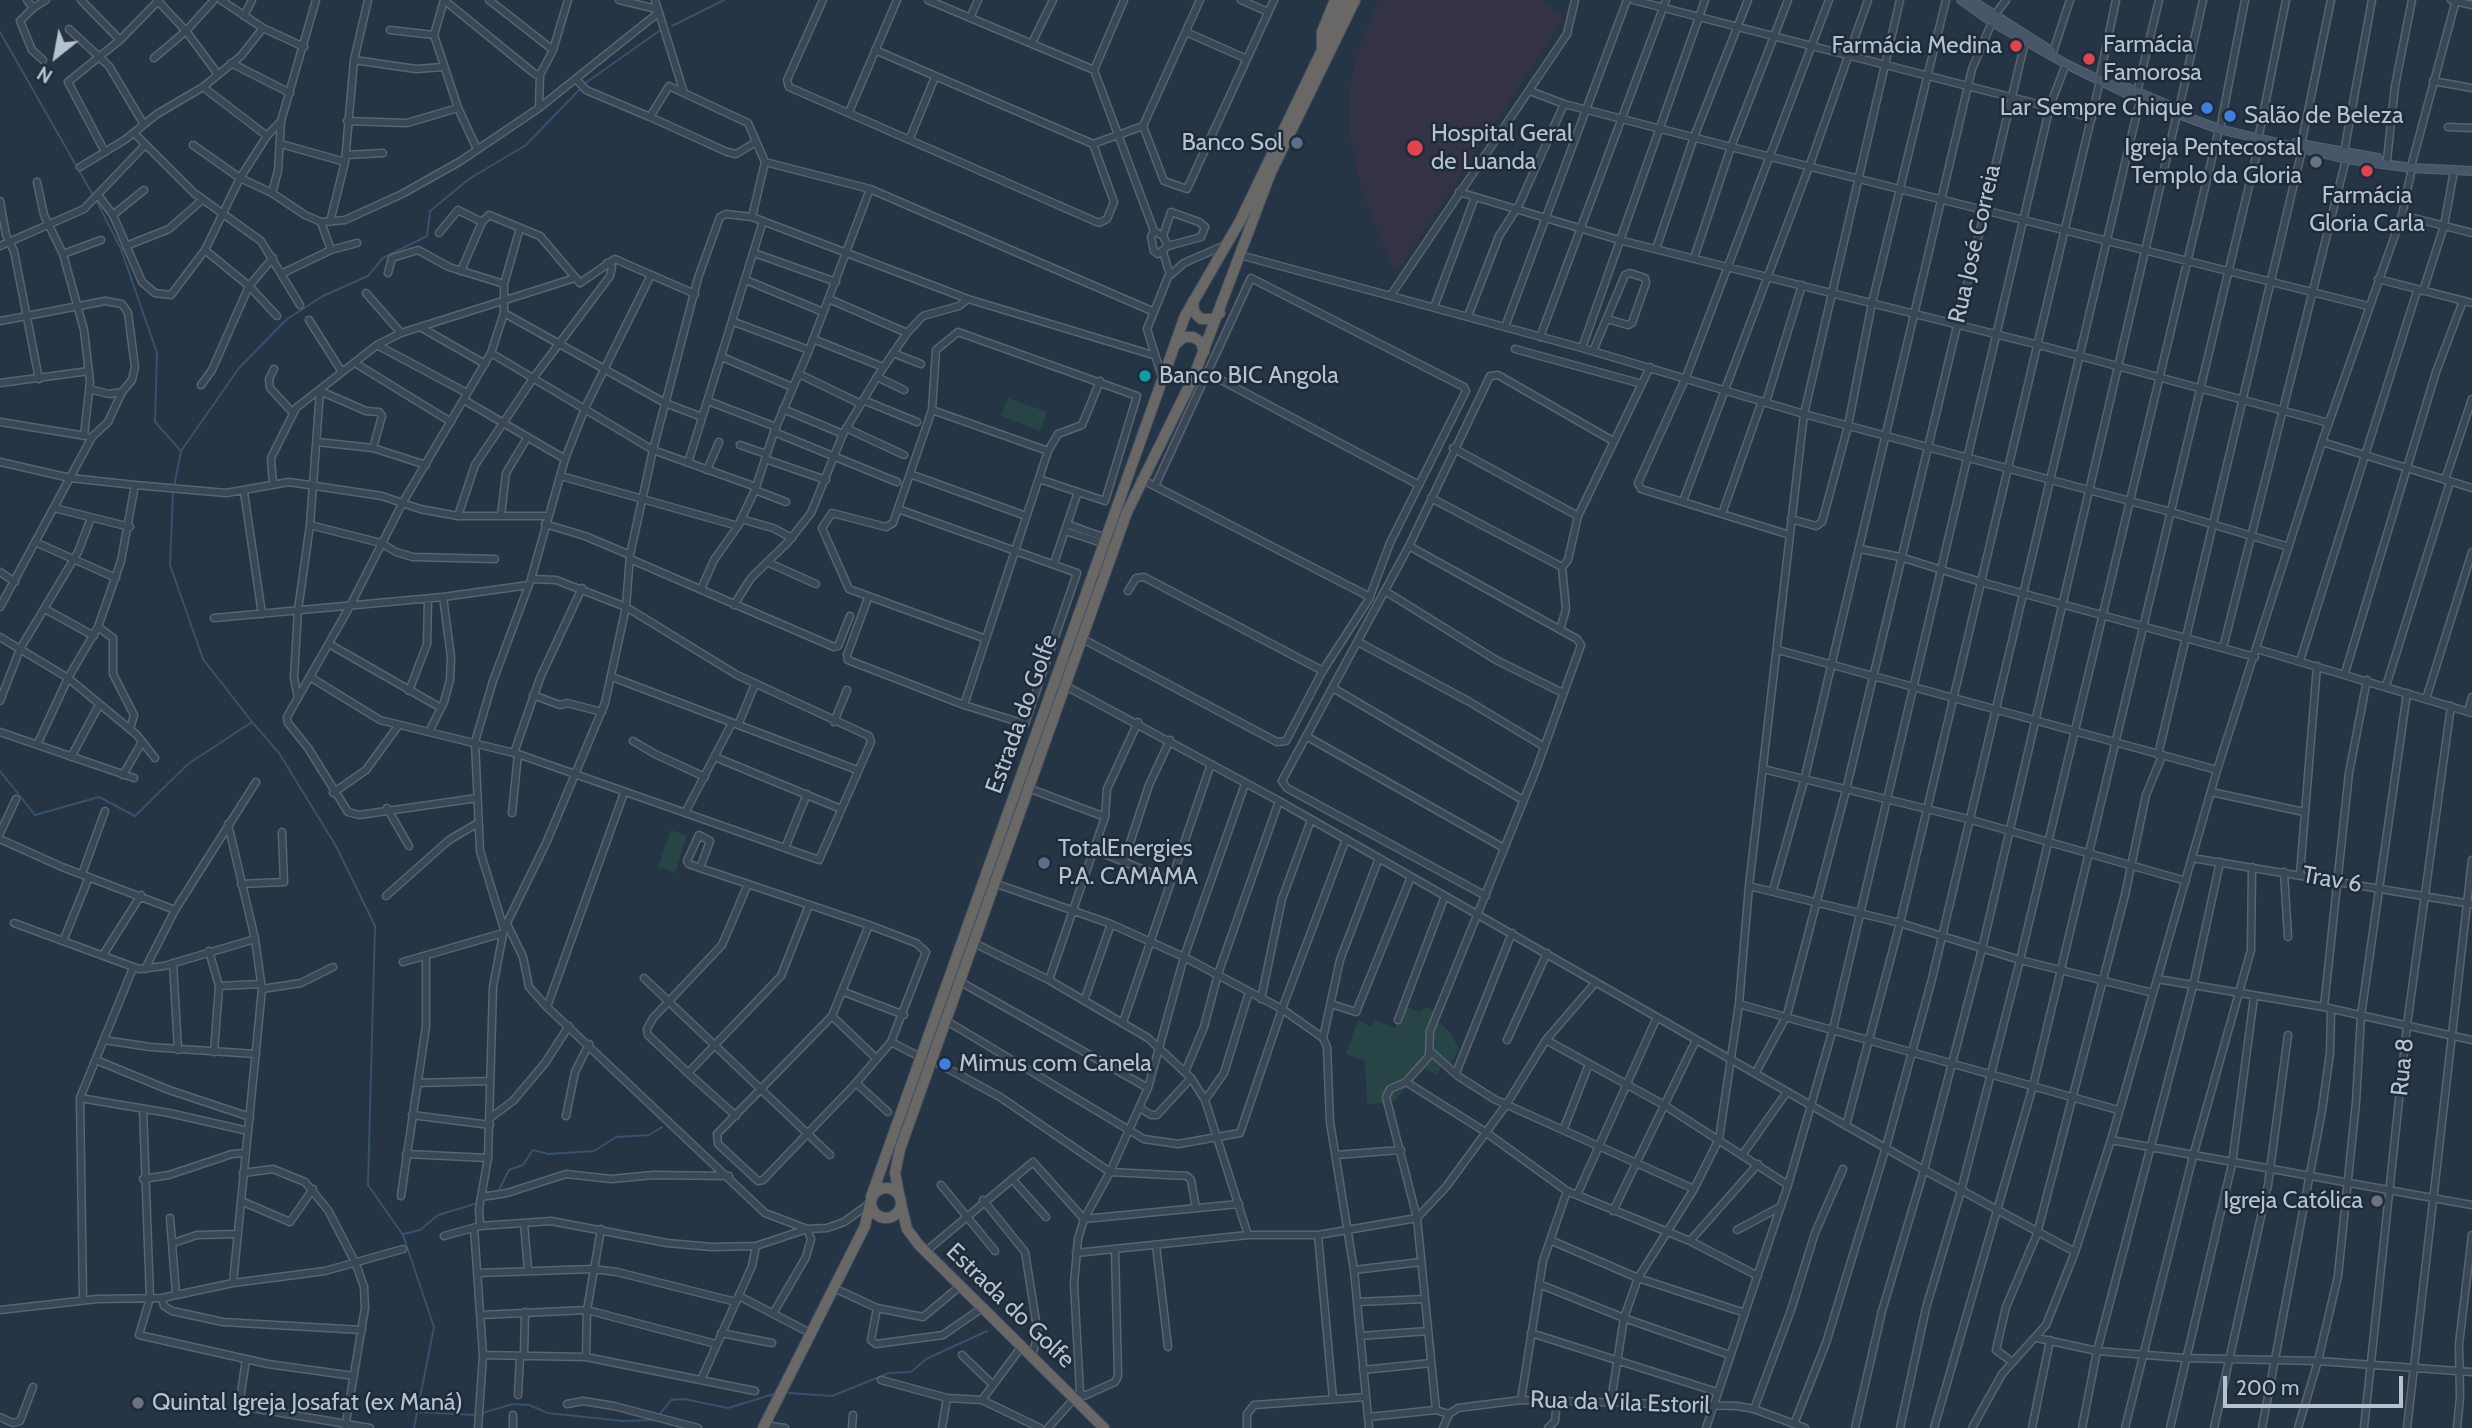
<!DOCTYPE html>
<meta charset="utf-8">
<style>
body{margin:0}
#map{position:relative;width:2472px;height:1428px;overflow:hidden;background:#253546;font-family:Cabin,sans-serif}
canvas{display:block}
.north{position:absolute;left:21px;top:21px;width:70px;height:70px;-webkit-text-stroke:5px #1e2b3b;paint-order:stroke;rotate:211deg;font-size:19px;font-weight:700;line-height:28px;text-align:center;color:#b7c2ce}
.north::after{content:'';display:block;margin:auto;width:24px;height:32px;background:#b7c2ce;clip-path:polygon(50% 0,100% 100%,50% 72%,0 100%)}
.scale{position:absolute;left:2223px;top:1376px;width:180px;height:32px;box-sizing:border-box;border:4px solid #b7c2ce;border-top:0;padding-left:9px;font-size:21px;line-height:24px;white-space:nowrap;color:#b7c2ce;-webkit-text-stroke:5px #1e2b3b;paint-order:stroke}
</style>
<div id="map">
<canvas width="2472" height="1428"></canvas>
<div class="north">N</div>
<div class="scale">200 m</div>
</div>
<script>
const context = document.querySelector('canvas').getContext('2d');
context.lineJoin = 'round';
function fillPath(path, color) {
  context.fillStyle = color;
  context.fill(path, 'evenodd');
}
function toPath(rows) {
  const path = new Path2D();
  for (const r of rows) {
    if (r.length === 3) {
      path.moveTo(r[0] + r[2], r[1]);
      path.arc(r[0], r[1], r[2], 0, 2 * Math.PI);
      continue;
    }
    path.moveTo(r[0], r[1]);
    for (let i = 2; i < r.length; i += 2) path.lineTo(r[i], r[i + 1]);
  }
  return path;
}
function stroke(path, color, width, dash) {
  context.strokeStyle = color;
  context.lineWidth = width;
  context.lineCap = dash ? 'butt' : 'round';
  context.setLineDash(dash || []);
  context.stroke(path);
}
function label(font, color, halo, rows, align = 'center') {
  context.font = font + ' Cabin,sans-serif';
  context.lineWidth = 5;
  context.setLineDash([]);
  context.textBaseline = 'middle';
  context.strokeStyle = halo;
  context.fillStyle = color;
  for (const [text, x, y, turn = 0] of rows) {
    context.save();
    context.translate(x, y);
    context.rotate((+turn || 0) * Math.PI / 180);
    context.textAlign = isNaN(turn) ? turn : align;
    if (halo) context.strokeText(text, 0, 0);
    context.fillText(text, 0, 0);
    context.restore();
  }
}
const medical = toPath([
 [1378,0,1541,0,1564,18,1397,272,1393,270,1361,188,1350,135,1349,92,1355,60]
]);
const green = toPath([
 [1008,398,1047,412,1040,431,1001,416],
 [671,830,687,836,675,873,658,867],
 [1408,1007,1419,1012,1427,1007,1437,1011,1436,1025,1441,1023,1451,1034,1459,1049,1452,1062,1443,1064,1437,1074,1424,1069,1392,1103,1367,1104,1365,1061,1346,1054,1358,1020,1371,1027,1375,1020,1395,1028]
]);
const stream = toPath([
 [672,26,724,0],
 [0,32,93,195],
 [584,84,659,31],
 [96,200,121,249,157,353,155,422,181,451,174,487],
 [181,451,239,368,287,319,323,296,368,276,383,258,427,236,430,211,469,179,526,145,580,89],
 [253,723,279,753,336,846,375,926,368,1185,403,1235,434,1327,414,1428],
 [0,771,35,815,99,797,135,816,188,764,252,722,203,659,170,565,173,492],
 [498,1192,509,1170,523,1165,533,1150,548,1154,594,1151,616,1137,649,1135,662,1127],
 [404,1234,420,1230,438,1215,478,1203],
 [789,1393,832,1396,889,1373,911,1372,926,1359,987,1331],
 [419,1412,473,1415],
 [482,1413,513,1404,529,1405,548,1413,623,1421,653,1420],
 [660,1414,671,1400,684,1399,728,1408,774,1394]
]);
const minor = toPath([
 [27,0,33,8,46,0],
 [81,0,120,40],
 [157,0,186,31,217,73],
 [221,0,263,28,304,47],
 [444,0,434,35,458,108,477,149],
 [444,0,535,74,540,75],
 [489,0,553,50],
 [619,0,657,9],
 [655,0,684,93],
 [823,0,787,80,789,87,1099,223,1107,219,1114,202,1093,144,875,50],
 [928,0,1094,70,1154,231],
 [1241,0,1268,12],
 [1633,0,2092,118],
 [2451,0,2472,5],
 [33,8,20,21,32,50,43,60],
 [244,16,252,0],
 [1994,16,2006,0],
 [970,18,978,0],
 [69,29,109,66,143,123],
 [390,30,434,35],
 [1186,32,1247,59],
 [1032,43,1053,0],
 [2053,52,2070,0],
 [154,58,186,31,214,0],
 [354,60,416,69,443,67],
 [231,63,290,93],
 [1094,70,1124,0],
 [2100,76,2116,0],
 [576,79,586,90,650,117],
 [2433,81,2472,88],
 [203,87,267,136],
 [1530,91,1564,104,1731,147,2368,306],
 [2137,92,2159,0],
 [539,108,540,75,553,50,568,0],
 [2179,109,2203,0],
 [849,112,897,0],
 [347,121,407,123,458,108],
 [2221,124,2245,0],
 [1143,126,1164,181,1187,189,1274,0],
 [2448,127,2472,128],
 [134,133,194,193,261,241,300,305],
 [2259,135,2286,0],
 [910,138,935,77],
 [281,144,345,162],
 [1093,144,1143,126,1200,0],
 [193,145,240,178,272,193,305,215,321,222,345,220,402,194,459,162,539,108,658,13],
 [2301,145,2331,0],
 [105,152,68,82,120,40,159,0],
 [2344,152,2372,0],
 [346,155,383,153],
 [2387,160,2395,86,2412,0],
 [765,162,870,189,1152,311],
 [2412,163,2456,0],
 [80,167,126,139,157,114,203,87,241,56,263,28],
 [37,182,44,215,63,254,84,330,90,382,84,436],
 [1459,192,1619,240,2039,345,2329,423],
 [272,193,278,171,281,121],
 [98,195,113,215,142,282,155,293,171,295,205,250,240,178,267,136,281,121,316,0],
 [0,201,6,235,14,251,39,379],
 [113,215,144,190],
 [2402,215,2472,233],
 [752,217,765,162,748,123,669,86,650,117,727,152,736,154,756,142],
 [321,222,331,250],
 [330,222,345,162,354,60,368,0],
 [439,233,458,210,482,222],
 [1163,236,1154,231,1151,237,1154,251,1158,254,1168,246,1163,236,1171,212,1199,222,1205,227,1201,237,1168,246],
 [0,246,84,209,144,146],
 [126,246,169,229,203,199],
 [1656,249,1694,137,1748,0],
 [205,250,249,286,277,316],
 [1163,252,1170,275],
 [754,253,836,282],
 [63,254,101,240],
 [1240,255,1582,348,1804,414,2171,512,2289,547],
 [1694,258,1731,147,1788,0],
 [461,271,482,222,489,215,540,236,580,283,615,259,695,294],
 [283,273,331,250,357,243],
 [388,273,392,258,418,250,449,267,504,284],
 [2378,279,2472,303],
 [746,280,823,312],
 [2423,291,2444,226,2454,171],
 [366,293,401,333],
 [1391,295,1567,34,1575,0],
 [829,299,907,333],
 [1434,307,1475,197],
 [504,313,665,403,702,417],
 [1468,316,1499,236,1519,205,1564,104],
 [309,320,342,372],
 [0,321,105,301,122,304,128,313,135,367,132,380,122,392,109,394,89,389],
 [734,322,809,350],
 [1505,327,1627,0],
 [422,328,485,364],
 [1540,337,1666,0],
 [813,339,883,367],
 [377,345,467,393],
 [1582,348,1705,0],
 [1515,349,1642,384],
 [1593,351,1625,275,1630,273,1645,278,1646,283,1632,323,1628,325,1607,319],
 [491,353,653,450,756,487],
 [893,353,921,364],
 [722,357,792,387],
 [355,363,451,422],
 [274,369,269,379,270,388,293,413],
 [1206,372,1419,485],
 [799,374,861,404],
 [877,377,904,390],
 [1162,377,1147,329,1168,277,1184,263,1225,245],
 [0,383,89,371],
 [201,385,212,370,249,286,273,258],
 [320,391,366,411,379,412,382,416,373,448],
 [464,400,565,459],
 [863,400,917,422],
 [708,401,776,427],
 [1766,402,1802,285],
 [783,409,843,434],
 [932,410,1048,451],
 [0,422,86,436],
 [846,428,904,455],
 [774,432,897,482],
 [317,442,373,448,426,465],
 [2322,442,2472,488],
 [740,445,766,454],
 [1453,448,1578,516],
 [765,459,826,480],
 [0,462,70,478,135,485,226,493,289,482,382,496,420,509,458,516,547,516],
 [688,463,763,221],
 [707,470,719,442],
 [910,474,1026,516],
 [561,476,738,526,755,490,774,432,809,350,870,189],
 [1141,479,1370,597],
 [2445,480,2472,399],
 [273,484,271,458,296,408,377,345,401,333,575,278],
 [755,490,786,502],
 [244,492,262,614],
 [1431,498,1562,567,1568,560,1578,516,1650,367],
 [1683,501,1809,167,1868,0],
 [54,508,130,527],
 [1722,514,1762,401],
 [458,516,475,465,534,377,610,276,612,267,607,263],
 [501,516,506,473,527,438],
 [741,519,773,528,792,538],
 [1791,519,1816,526,1822,522,1848,426,1872,303,1946,0],
 [545,524,585,536,630,555],
 [1067,524,1086,531],
 [310,525,381,543,396,552,413,557,495,559],
 [1065,531,1084,537],
 [1089,532,1107,538],
 [1790,535,1641,489,1638,483,1686,377,1829,0],
 [1087,538,1105,544],
 [35,542,116,578],
 [1409,546,1577,639,1581,645,1536,770,1430,1031,1429,1056,1406,1082,1390,1089,1386,1097,1417,1218,1436,1410],
 [1860,549,1900,557,1981,582,2255,657],
 [630,559,834,647,838,646,850,616],
 [767,562,816,584],
 [1054,563,1078,492],
 [0,572,15,582],
 [701,589,714,560,738,526],
 [1128,591,1136,578,1144,577,1323,671],
 [1385,591,1496,660,1563,693],
 [868,598,847,655,848,660,964,705,1025,724,1077,573,898,509],
 [734,605,751,578,788,542,811,513,843,434,877,377,907,333,923,316,959,306,968,299],
 [0,607,92,437,108,422,122,392],
 [45,609,94,636],
 [214,618,443,597,529,585],
 [98,627,113,638,113,674,134,715,130,729],
 [1560,630,1566,609,1562,567],
 [0,637,68,678,137,735,155,758],
 [1081,638,1277,742,1286,741,1322,672,1369,599,1390,543,1466,391,1464,387,1251,278,1155,486],
 [986,639,849,589,822,528,832,513,886,527,893,523,932,410,936,350,958,332,1137,396,1105,501,1039,479],
 [1358,642,1468,701,1543,746],
 [329,644,441,708],
 [2223,648,2346,159],
 [2257,649,2472,713],
 [1778,650,2217,770],
 [2300,661,2417,291],
 [2345,673,2436,372,2463,301],
 [310,677,380,720,518,754,819,860,871,742,869,736,737,675,626,607,556,580,531,579],
 [612,677,857,770],
 [1064,685,1279,801,1924,1170,2075,1252],
 [2386,686,2450,482],
 [1333,688,1523,800],
 [409,691,427,644,428,599],
 [533,695,560,705,567,703,602,712],
 [298,698,294,678,298,610,310,525,320,391],
 [2426,699,2472,552],
 [0,701,20,649,78,552,91,518],
 [964,705,1048,451,1058,434,1082,425,1100,381],
 [2468,711,2472,697],
 [834,722,847,690],
 [739,723,755,684],
 [0,732,134,778],
 [429,732,444,702,450,680,451,657,443,597],
 [1306,736,1502,847],
 [633,741,655,754,705,777],
 [37,745,68,678,98,627,121,561,135,485],
 [514,753,540,678,582,588],
 [2158,755,2302,150],
 [71,757,99,705],
 [715,757,841,809],
 [1763,769,1968,819,2186,881],
 [123,775,142,742],
 [1028,788,1105,817],
 [2211,792,2304,812],
 [333,793,366,770,398,726],
 [624,793,547,1007,765,1213,807,1229,811,1239,806,1257,774,1312],
 [477,798,359,815,348,812,308,748,288,723,287,717,350,606,403,502,491,353,504,313,504,284,520,228],
 [387,808,409,846],
 [512,813,518,754],
 [685,813,732,723],
 [228,824,255,939,262,989,233,1283],
 [0,833,16,799],
 [0,839,62,867,175,910],
 [785,848,807,794],
 [1095,850,1171,881],
 [2192,858,2472,904],
 [1124,861,1149,785,1170,740],
 [700,868,710,841,699,835,687,861,689,864,700,868,748,884,869,925,916,943,926,952,891,1042,856,1083,763,1180,758,1181,718,1144,717,1134,832,1016,869,925],
 [2284,872,2288,937],
 [82,874,105,811],
 [2300,874,2317,666],
 [994,883,1111,924,1184,957,1282,1009,1323,1038],
 [241,884,284,882,282,832],
 [1749,886,1900,923,2020,960,2153,993],
 [1773,890,1804,781,1972,69,1992,22],
 [386,896,449,840,478,823],
 [1486,896,1287,788,1282,781,1409,546,1490,376,1498,375,1613,441],
 [14,923,139,969,164,966,255,939],
 [507,924,523,957,529,987,547,1007],
 [504,929,480,851,475,742,493,681,531,579,565,459,585,408,651,275],
 [64,939,89,877],
 [972,942,1049,980,1148,1038,1191,1078,1205,1100,1248,1235],
 [209,951,219,986,214,1052],
 [103,955,141,895],
 [403,962,503,933],
 [173,963,178,1050],
 [145,969,175,910,256,782],
 [644,978,830,1155],
 [2157,979,2324,1007,2472,1040],
 [1049,980,1105,817,1107,789,1138,722],
 [959,981,1148,1088],
 [219,986,261,984],
 [262,989,301,983,333,967],
 [844,992,904,1015],
 [1261,999,1282,899,1311,820],
 [1084,1001,1111,924],
 [1331,1004,1356,1012,1411,877],
 [1739,1004,2118,1110],
 [2324,1007,2349,773,2367,680],
 [832,1016,877,1059],
 [945,1020,1144,1139,1178,1144,1240,1133,1282,1009,1346,839],
 [1398,1020,1445,896],
 [1123,1022,1211,764],
 [104,1040,150,1047,256,1054],
 [1507,1040,1547,953],
 [1546,1040,1664,1105,1788,1185],
 [891,1042,922,1058],
 [1430,1051,1458,1076,1494,1099,1694,1189],
 [96,1060,169,1090,250,1117],
 [932,1060,1000,1097,1110,1172,1187,1176,1191,1180,1196,1208],
 [1185,1072,1204,1027,1218,974,1279,801],
 [1756,1072,1787,1015,1846,790,2025,42],
 [688,1073,648,1035,647,1029,653,1018,722,945,748,884],
 [1456,1073,1512,933],
 [1406,1082,1484,1131,1567,1191,1690,1241,1758,1276],
 [418,1083,489,1081],
 [856,1083,888,1112],
 [80,1098,169,1113,248,1131],
 [1205,1100,1224,1073,1249,992],
 [1140,1108,1151,1115,1157,1115,1191,1078],
 [143,1109,150,1298,139,1335,268,1364,354,1376],
 [412,1115,490,1125],
 [566,1116,575,1072,589,1044],
 [736,1116,688,1073,781,976,809,905],
 [490,1118,513,1101,545,1063,569,1026],
 [1846,1126,1900,923,2100,81],
 [1564,1128,1589,1064],
 [2111,1140,2472,1205],
 [406,1154,488,1158],
 [1743,1154,1787,1092],
 [1336,1155,1401,1150],
 [243,1173,273,1169,305,1182,328,1210,356,1264,364,1287,365,1308,345,1428],
 [143,1179,169,1175,232,1154,245,1153],
 [1012,1179,1046,1217],
 [941,1185,995,1251],
 [1577,1195,1657,1017],
 [401,1196,426,1026,426,956],
 [481,1197,507,1193,566,1174,611,1179,654,1175,729,1176],
 [983,1200,1025,1252,1038,1334,1032,1356],
 [241,1201,290,1222,313,1189],
 [1613,1211,1696,1040],
 [170,1218,176,1294],
 [524,1223,528,1270],
 [480,1226,479,1209,488,1158,493,987,504,929,547,841,605,703,626,607,630,555,653,450,698,278,720,217,726,214,752,217,968,299,1153,355],
 [474,1228,483,1355,478,1428],
 [1737,1230,1780,1207],
 [1318,1235,1333,1399],
 [444,1236,480,1226,551,1221,667,1243,712,1247,756,1246,807,1229,827,1228,844,1222,869,1204],
 [1550,1240,1638,1278,1745,1313],
 [1690,1241,1758,1164],
 [173,1243,197,1235,238,1234],
 [1156,1245,1168,1347],
 [925,1252,1033,1162,1084,1219,1239,1204],
 [1076,1253,1248,1235,1318,1235,1417,1218,1446,1187,1506,1105,1546,1040,1596,982],
 [1354,1270,1421,1262],
 [479,1273,592,1269,617,1272,736,1302],
 [1539,1284,1624,1318,1730,1355],
 [834,1288,877,1308,923,1317,959,1287],
 [739,1296,810,1333],
 [162,1298,164,1306,172,1311,223,1322,362,1330],
 [83,1300,80,1098,133,968],
 [1357,1302,1425,1299],
 [877,1308,871,1340,876,1344,943,1335,982,1308],
 [0,1310,97,1299,162,1298,233,1283,325,1271,403,1249],
 [481,1315,587,1310,716,1344],
 [721,1333,772,1343],
 [1531,1333,1717,1392],
 [1360,1336,1428,1331],
 [2037,1338,2097,1351,2184,1358,2318,1361,2472,1372],
 [483,1355,586,1357,755,1391],
 [962,1355,992,1384],
 [524,1356,525,1312],
 [586,1357,587,1310,601,1229],
 [246,1359,240,1400,246,1407,370,1428],
 [2011,1361,1996,1350,2006,1307,2037,1234,2125,895,2146,795,2162,756],
 [1363,1370,1431,1363],
 [701,1380,752,1266,756,1246],
 [881,1380,947,1398,982,1400,1040,1428],
 [1080,1392,1084,1396,1115,1382,1118,1376,1115,1250],
 [518,1395,520,1356],
 [982,1400,1022,1346],
 [1521,1400,1543,1261,1567,1191],
 [1611,1401,1624,1318,1638,1278,1694,1189,1719,1139,1739,1004,1749,886,1804,414,1900,0],
 [567,1404,583,1401,614,1406,698,1428],
 [1754,1409,1791,1310,1815,1233,1843,1169],
 [0,1417,13,1423,20,1421,33,1387],
 [1368,1417,1436,1410,1449,1414],
 [1794,1424,1826,1343,1886,1147,1932,979,2140,100],
 [764,1425,785,1428],
 [513,1428,513,1415],
 [852,1428,853,1415],
 [942,1428,947,1398],
 [1048,1428,1080,1392,1074,1284,1078,1239,1084,1219,1110,1172,1148,1088,1184,957,1245,784],
 [1247,1428,1247,1414,1254,1405,1366,1397],
 [1369,1428,1354,1270,1330,1122,1327,1047,1323,1038,1340,960,1379,858],
 [1443,1428,1449,1414,1458,1408,1521,1400,1737,1406,1754,1409,1805,1428],
 [1548,1428,1555,1421,1557,1401],
 [1706,1428,1788,1185,1833,1029,2050,106,2066,64],
 [1855,1428,1882,1311,1924,1170,1982,949,2177,114],
 [1900,1428,1926,1308,1961,1191,2020,960,2219,129],
 [1934,1428,2033,1086,2260,140],
 [1972,1428,2002,1374,2046,1325,2075,1252,2111,1140,2217,770,2322,442,2402,215,2412,168],
 [2032,1428,2050,1340],
 [2082,1428,2097,1351,2193,986,2220,862],
 [2125,1428,2193,1156,2251,950,2252,867],
 [2170,1428,2232,1164,2254,997],
 [2214,1428,2268,1185,2288,1035],
 [2262,1428,2322,1110,2330,1053,2331,1009],
 [2298,1428,2318,1361,2338,1276,2356,1102,2361,1016,2407,693],
 [2364,1428,2407,1025,2451,706],
 [2407,1428,2472,860],
 [2457,1428,2460,1397,2459,1344,2472,1235]
]);
const secondary = toPath([
 [1961,0,1992,22,2066,64,2140,100,2219,129,2346,159,2412,168,2472,171],
 [1971,0,2051,51],
 [2116,83,2178,109],
 [2295,143,2378,158]
]);
const trunk = toPath([
 [1322,48,1322,32,1335,0],
 [1193,301,1194,312,1201,319,1213,319,1220,313],
 [1176,344,1184,337,1193,337,1201,342,1204,352],
 [886,1203,15],
 [899,1194,895,1173,900,1149,1127,512,1194,376,1271,172,1355,0],
 [871,1197,1185,316,1240,221,1346,0],
 [901,1204,907,1229,919,1245,1104,1428],
 [763,1428,865,1226,870,1203]
]);
const markers = [
 [2016,46,7,"#e0444e"],
 [2089,59,7,"#e0444e"],
 [2207,108,7,"#3f7fe0"],
 [2230,116,7,"#3f7fe0"],
 [1297,143,7,"#5c6f8a"],
 [1415,148,9,"#e0444e"],
 [2316,162,7,"#6b7280"],
 [2367,171,7,"#e0444e"],
 [1145,376,7,"#0f9aa8"],
 [1044,863,7,"#5c6f8a"],
 [945,1064,7,"#3f7fe0"],
 [2377,1201,7,"#6b7280"],
 [138,1403,7,"#6b7280"]
];
const poiNames = [
 ["Farmácia",2103,45],
 ["Famorosa",2103,73],
 ["Farmácia Medina",2002,46,"right"],
 ["Lar Sempre Chique",2193,108,"right"],
 ["Salão de Beleza",2244,116],
 ["Hospital Geral",1431,134],
 ["de Luanda",1431,162],
 ["Banco Sol",1283,143,"right"],
 ["Igreja Pentecostal",2302,148,"right"],
 ["Templo da Gloria",2302,176,"right"],
 ["Farmácia",2367,196,"center"],
 ["Gloria Carla",2367,224,"center"],
 ["Banco BIC Angola",1159,376],
 ["TotalEnergies",1058,849],
 ["P.A. CAMAMA",1058,877],
 ["Mimus com Canela",959,1064],
 ["Igreja Católica",2363,1201,"right"],
 ["Quintal Igreja Josafat (ex Maná)",152,1403]
];
const streetNames = [
 ["Rua José Correia",1975,244,-77],
 ["Estrada do Golfe",1022,714,-70],
 ["Trav 6",2332,880,10],
 ["Rua 8",2403,1067,-84],
 ["Estrada do Golfe",1010,1306,44],
 ["Rua da Vila Estoril",1620,1403,2]
];
fillPath(medical, '#343245');
fillPath(green, '#274547');
stroke(stream, '#37516e', 2);
stroke(minor, '#586472', 9);
stroke(secondary, '#586472', 10);
stroke(trunk, '#445160', 12);
stroke(minor, '#3a4755', 6);
stroke(secondary, '#475669', 8);
stroke(trunk, '#6a6866', 10);
for (const [x, y, r, color] of markers) {
  const dot = new Path2D();
  dot.arc(x, y, r, 0, 2 * Math.PI);
  context.fillStyle = color;
  context.fill(dot);
  stroke(dot, '#1e2b3b', 2.5);
}
label('24px', '#b7c2ce', '#1e2b3b', poiNames, 'left');
label('24px', '#b7c2ce', '#1e2b3b', streetNames);
</script>
